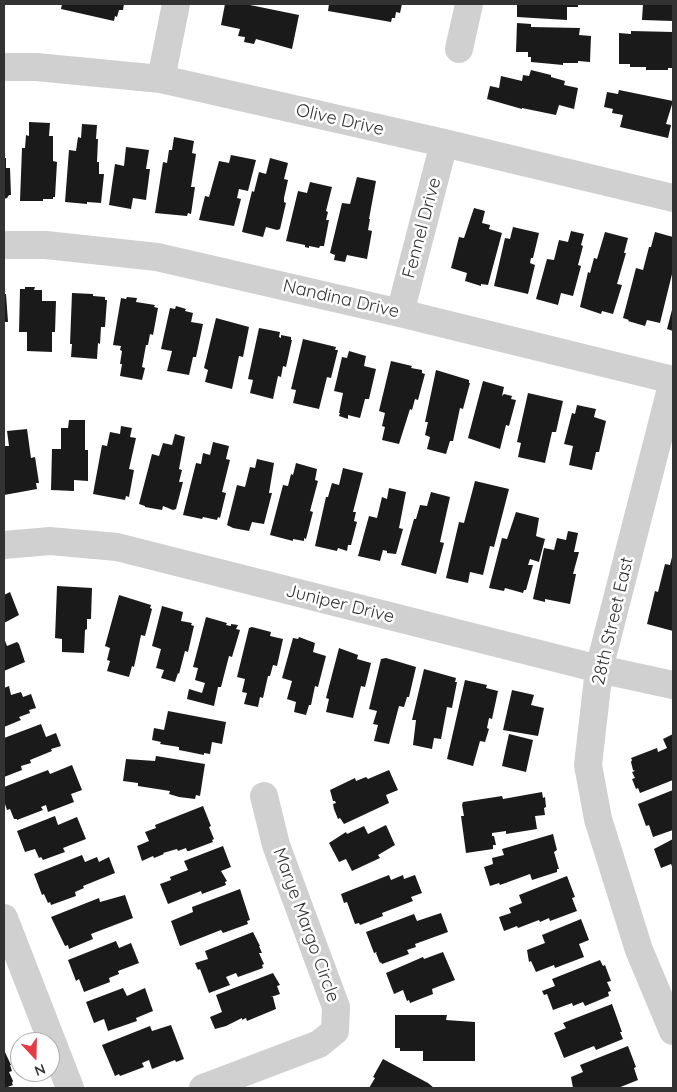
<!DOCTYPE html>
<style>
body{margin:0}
#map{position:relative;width:677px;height:1092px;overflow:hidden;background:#fff;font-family:Quicksand,sans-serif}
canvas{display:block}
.frame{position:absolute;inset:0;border:5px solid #333;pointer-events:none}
.north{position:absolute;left:10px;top:1032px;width:50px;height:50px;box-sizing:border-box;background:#fff;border:1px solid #adadad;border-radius:50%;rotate:159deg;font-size:14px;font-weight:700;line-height:20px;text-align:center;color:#333}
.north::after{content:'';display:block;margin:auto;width:18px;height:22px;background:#e63946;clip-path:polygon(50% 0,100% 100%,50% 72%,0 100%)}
</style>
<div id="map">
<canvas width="677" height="1092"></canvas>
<div class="frame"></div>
<div class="north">N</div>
</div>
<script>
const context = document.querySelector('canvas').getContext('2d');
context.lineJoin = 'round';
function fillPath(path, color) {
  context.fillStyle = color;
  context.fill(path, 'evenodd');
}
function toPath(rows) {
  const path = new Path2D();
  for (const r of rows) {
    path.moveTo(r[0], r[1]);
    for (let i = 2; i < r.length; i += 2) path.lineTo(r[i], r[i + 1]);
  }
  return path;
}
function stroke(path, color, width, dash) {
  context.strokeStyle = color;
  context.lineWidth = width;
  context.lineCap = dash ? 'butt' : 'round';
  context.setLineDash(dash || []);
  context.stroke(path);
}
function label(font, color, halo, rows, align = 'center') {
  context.font = font + ' Quicksand,sans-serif';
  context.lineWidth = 5;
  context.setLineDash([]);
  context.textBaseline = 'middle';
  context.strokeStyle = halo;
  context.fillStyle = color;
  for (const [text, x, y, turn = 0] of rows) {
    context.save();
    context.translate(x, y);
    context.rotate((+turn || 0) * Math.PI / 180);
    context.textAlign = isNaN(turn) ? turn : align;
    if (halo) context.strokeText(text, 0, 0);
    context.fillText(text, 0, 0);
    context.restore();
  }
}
const building = toPath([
 [62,4,124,4,123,10,119,10,117,17,115,16,114,21,61,9],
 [225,4,245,4,299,15,292,49,256,39,254,44,244,42,245,37,238,36,240,29,221,25],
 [329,4,402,4,400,13,396,12,395,18,392,18,391,22,328,11],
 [517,4,578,4,578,7,567,7,567,20,517,17],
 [643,4,673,4,673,21,642,20],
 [517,23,531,24,531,27,580,28,579,35,591,36,590,62,578,61,578,63,563,63,563,65,531,62,531,57,528,57,528,52,516,52],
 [631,31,673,32,673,68,668,68,668,70,646,70,646,67,630,67,630,64,619,64,619,33,631,34],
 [531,70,551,75,551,77,565,81,564,85,578,88,574,109,559,105,556,115,522,108,522,109,487,99,490,86,499,88,501,76,522,81,523,75,529,76],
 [619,90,673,101,666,124,671,125,668,138,620,127,623,115,612,113,613,109,604,107,607,92,618,94],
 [29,122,50,123,49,136,53,136,53,161,57,162,55,197,53,197,53,199,43,199,43,201,20,201,22,148,25,148,26,135,29,136],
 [82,124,97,125,96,139,98,139,97,162,99,162,99,174,104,174,101,203,87,202,87,204,65,202,69,150,76,151,78,137,81,138],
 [174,137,194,141,192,153,196,154,191,187,195,187,191,214,188,213,187,216,155,213,163,162,167,163,169,150,172,150],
 [126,147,149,150,146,169,150,169,146,200,133,198,131,209,109,205,115,164,124,166],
 [231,155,256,160,248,191,239,189,237,198,241,199,234,226,199,220,205,196,209,197,219,161,229,163],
 [4,158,6,158,6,168,10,168,11,195,9,195,7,198,4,199],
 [270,158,288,163,284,179,288,180,284,198,284,202,286,203,280,229,277,230,266,227,263,237,242,232,252,191,254,192,259,172,266,174],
 [357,177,376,181,369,219,370,219,368,230,372,231,367,259,347,255,345,262,334,260,335,255,330,253,342,203,350,204],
 [310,182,332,187,326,211,328,212,326,220,329,220,324,246,320,246,319,248,309,246,309,248,305,247,305,245,286,241,298,191,307,193],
 [474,208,485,211,482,223,490,225,489,229,502,233,488,285,481,284,481,286,465,281,467,273,451,268,459,237,464,238],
 [513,227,539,233,533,258,531,258,530,263,535,265,528,294,494,286,505,238,510,239],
 [571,231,584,234,581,245,583,246,578,265,581,266,573,296,561,293,558,305,536,299,547,259,554,260,559,240,568,242],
 [605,232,628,238,624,253,626,253,617,284,622,285,613,314,602,311,601,314,580,307,588,272,590,273,594,258,597,259],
 [655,232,673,237,673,270,660,323,647,320,645,326,628,321,629,320,623,318,636,268,643,270,649,247,651,247],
 [25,287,35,287,34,290,42,290,42,301,56,301,55,332,52,332,52,352,27,351,27,332,19,332,20,289,25,289],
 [72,293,93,294,93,296,105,297,105,300,107,300,105,327,101,327,100,344,98,343,97,359,71,357,72,344,70,344],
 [4,294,6,294,8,322,4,322],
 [127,297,137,298,136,302,155,305,154,307,158,308,153,335,150,334,148,345,146,345,142,367,145,368,142,380,120,376,122,364,120,364,122,351,120,350,121,346,113,345,121,298,126,299],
 [176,306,186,309,185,311,193,313,191,322,203,324,196,357,193,357,189,375,167,371,172,351,161,349,170,308,175,309],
 [673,306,673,331,667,329],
 [216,318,249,327,243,357,239,356,232,389,205,382,208,370,204,368],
 [259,328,280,332,279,337,281,338,281,335,291,337,291,340,292,340,286,367,283,366,281,377,278,376,273,399,250,393,253,380,248,379],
 [303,339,336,347,335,350,338,350,331,378,327,377,319,409,293,403,296,390,291,389],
 [349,351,366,356,364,366,376,369,369,399,365,399,360,418,348,415,348,419,339,416,340,413,339,413,343,393,334,391,342,357,347,358],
 [391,361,412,366,411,368,422,370,422,373,425,374,418,400,415,399,412,410,410,409,399,444,382,440,385,427,382,426,385,413,379,411],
 [436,370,469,380,469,383,470,383,463,409,460,408,453,441,450,441,446,454,427,449,430,437,425,435,428,422,425,422],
 [483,381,504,387,502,396,504,394,512,396,511,399,516,400,509,426,506,425,500,449,468,438],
 [528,393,563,401,556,432,552,432,545,463,518,457,521,443,517,442],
 [577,405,596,409,594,417,606,421,599,452,596,452,592,470,569,465,573,446,564,444,572,413,575,414],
 [69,420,85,420,85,450,88,450,88,481,74,480,74,491,51,490,52,449,61,449,61,428,68,428],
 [121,426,132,428,130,437,136,438,129,469,134,470,129,497,126,496,125,500,93,494,102,445,107,446,110,432,120,434],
 [27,429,31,458,35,457,39,483,36,483,37,489,4,495,4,446,9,446,7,431],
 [175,434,185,437,179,469,182,470,179,482,183,482,176,509,173,510,163,506,162,510,145,507,145,506,139,504,152,454,159,456,163,443,172,445],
 [213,442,229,446,226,459,230,460,222,492,226,493,220,518,218,517,217,520,203,517,202,519,183,515,196,463,201,464,203,453,210,455],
 [257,459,274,463,269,493,272,493,264,524,252,522,249,531,233,528,227,525,237,485,245,487,250,467,255,468],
 [296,463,317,469,315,480,318,481,310,511,313,512,306,539,304,538,304,541,293,539,293,541,270,535,283,485,288,486,291,474,293,475],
 [343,468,363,473,353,512,356,512,354,521,357,522,351,545,348,545,347,551,338,548,337,551,315,546,326,497,328,497,332,483,339,485],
 [475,481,509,489,494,547,490,546,483,575,470,572,468,583,446,578,459,522,464,523],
 [389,488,406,492,399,528,403,529,396,554,387,553,387,551,383,550,380,561,358,556,369,516,377,518,382,497,387,499],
 [431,492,450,497,440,542,444,543,436,574,401,565,414,519,416,519,420,505,427,506],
 [516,512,539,518,536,536,545,539,539,562,530,559,528,565,533,565,526,590,524,590,523,593,505,588,504,591,489,588,502,538,507,539],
 [568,531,578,533,574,552,579,552,573,574,576,574,570,604,545,599,545,602,533,599,544,548,554,550,557,538,566,540],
 [673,553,673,631,647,624,655,591,658,592,665,564,670,565],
 [57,586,92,588,91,619,87,619,87,629,85,630,84,653,62,652,62,639,55,638],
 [10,592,19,615,4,623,4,595],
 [119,595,151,605,150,608,152,609,145,636,141,635,134,667,132,666,129,677,107,671,110,661,107,660,110,648,105,646],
 [162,606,183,612,181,621,192,623,191,625,194,626,188,652,185,651,179,674,178,673,175,682,161,678,164,670,156,668,161,649,152,646],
 [206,617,227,623,226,625,231,626,231,624,238,625,236,629,240,630,232,657,229,656,221,687,218,687,214,706,187,699,189,689,202,693,205,683,195,680,198,668,193,667],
 [252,627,271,632,270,636,283,639,277,666,273,665,270,676,268,676,263,698,260,697,258,707,244,704,247,693,242,692,245,679,237,677,249,628],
 [299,637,315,643,313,652,326,656,318,687,315,686,311,705,309,705,306,715,294,712,296,702,287,699,292,681,282,678,293,638,298,639],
 [4,638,7,646,17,642,19,644,25,662,4,671],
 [339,648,358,655,357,659,371,663,365,687,361,686,353,718,326,712,329,699,326,698],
 [386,658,416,667,409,697,407,697,404,707,399,706,389,744,374,741,378,725,373,724,377,711,369,709,381,659],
 [424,669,456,678,455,682,457,682,452,708,447,707,441,739,434,738,432,749,413,745,416,720,412,720],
 [465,680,487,685,486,688,498,691,492,719,489,718,487,728,489,729,485,742,480,741,473,766,447,759],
 [9,686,11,695,21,692,23,697,31,694,36,708,29,710,30,713,19,717,21,720,4,727,4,688],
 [512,690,534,695,531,705,544,708,538,736,503,730],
 [168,711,226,722,222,744,212,742,210,754,204,753,204,755,179,750,179,747,160,744,161,742,152,740,154,728,164,730],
 [41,724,46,737,56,733,61,746,51,749,52,751,30,760,31,763,21,766,22,770,4,777,4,738],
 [509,734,533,740,526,772,502,766],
 [673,734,673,780,640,793,638,788,636,789,632,779,635,778,632,772,635,771,633,770,631,762,632,760,631,758,657,748,658,752,667,748,663,739],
 [156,756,205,764,200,796,196,795,195,799,179,797,169,794,170,791,138,786,138,783,123,781,126,759,155,761],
 [72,765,82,790,71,794,74,802,48,812,46,805,41,807,43,810,17,820,17,819,14,819,10,809,7,810,4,801,4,787,48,770,50,774],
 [389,770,398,790,386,795,389,803,344,824,340,818,338,819,334,809,333,804,336,803,335,801,333,801,330,790,355,778,356,781,366,777,368,779],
 [673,790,673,830,653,837,649,825,646,826,638,804],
 [542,792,543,798,545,797,546,807,544,808,545,815,535,816,537,829,506,834,506,831,492,833,492,836,494,836,496,845,493,845,493,849,466,853,461,816,464,816,462,805,463,802,502,796,503,799],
 [203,806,211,826,209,827,214,839,212,840,213,842,189,851,187,851,186,848,178,851,177,849,163,853,164,854,154,858,153,856,142,861,137,846,149,841,145,832,156,828,155,825],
 [55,816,58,825,77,817,86,839,63,848,65,852,43,860,41,857,39,858,35,849,25,852,17,831],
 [386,825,395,845,378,855,380,858,352,871,346,859,339,862,329,843,346,832,347,834,364,826,368,834],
 [553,834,557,850,554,852,559,869,557,869,557,872,532,880,530,874,500,885,499,883,490,886,484,867,493,864,492,858,504,855,502,849],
 [673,839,673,869,671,864,661,868,654,849],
 [223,846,231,867,221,871,227,881,225,882,226,885,202,894,201,891,168,904,160,884,171,880,170,877,188,870,184,861],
 [82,855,85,862,97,857,99,862,109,857,115,873,83,886,84,888,75,892,76,896,51,905,50,902,48,903,44,894,42,895,34,874],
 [389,875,391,880,403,875,404,879,415,875,422,893,411,897,413,901,382,913,383,916,360,925,359,923,355,924,347,902,344,903,341,894],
 [567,876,575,897,572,898,577,911,550,921,549,918,540,922,539,920,518,928,517,926,504,931,499,917,511,913,509,908,522,903,519,895],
 [240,889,250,920,247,921,248,924,223,933,221,930,180,946,171,921,193,912,192,907],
 [125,895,133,918,91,934,93,939,69,949,68,945,65,946,51,917,99,898,100,902],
 [441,913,448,932,415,944,416,947,407,950,409,954,382,964,381,962,380,963,376,953,377,952,374,953,366,932,414,914,417,921],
 [581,919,589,940,579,944,584,957,555,968,554,965,536,972,531,961,529,962,527,950,545,943,542,935],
 [253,932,260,946,259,946,262,953,259,953,264,964,262,965,263,968,238,977,236,973,226,977,230,985,209,993,200,969,198,970,195,963,208,959,205,951],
 [116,941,119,948,131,943,139,963,118,971,119,974,109,978,110,982,84,992,79,979,76,981,68,960],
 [443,952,455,980,432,989,433,994,410,1003,409,1000,407,1001,403,990,394,994,386,973,423,957,424,959],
 [600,960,603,966,605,965,611,981,607,982,611,991,608,992,609,996,585,1006,583,1002,573,1006,572,1003,553,1010,547,994,544,995,542,991,555,986,552,979],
 [273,973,280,985,277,986,280,994,271,997,273,997,276,1009,247,1021,246,1018,242,1020,242,1018,226,1026,215,1029,210,1017,222,1012,216,995],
 [123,988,127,996,145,988,153,1011,136,1018,137,1021,108,1031,104,1019,94,1023,86,1002],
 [612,1004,622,1032,620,1032,623,1039,596,1050,594,1046,564,1058,554,1033,566,1028,563,1023],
 [395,1015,447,1015,446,1020,475,1022,475,1061,423,1061,423,1051,400,1051,400,1048,395,1048],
 [171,1025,184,1059,176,1062,175,1060,152,1069,149,1060,142,1063,144,1067,120,1076,119,1074,115,1076,102,1045,150,1026,152,1031],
 [628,1046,636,1067,634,1068,638,1080,618,1088,573,1088,571,1077,583,1072,580,1065],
 [4,1050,11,1065,10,1065,12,1071,9,1072,13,1081,12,1083,13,1085,5,1088],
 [383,1059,428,1083,434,1088,369,1088,375,1078,373,1077]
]);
const minor = toPath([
 [459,49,469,4],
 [4,67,36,67,161,79,444,143,673,198],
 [161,79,176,4],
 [4,245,46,245,157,257,400,313,673,380],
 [400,313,444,143],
 [673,381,599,669,588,765,598,819,639,950,673,1031],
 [4,545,50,541,117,547,599,669,673,685],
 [4,918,70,1088],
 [203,1088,319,1044,335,1031,336,1007,276,845,264,796]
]);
const streetNames = [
 ["Olive Drive",340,120,13],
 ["Fennel Drive",422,228,-75],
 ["Nandina Drive",341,299,13],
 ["Juniper Drive",340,604,14],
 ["28th Street East",613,621,-77],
 ["Marye Margo Circle",306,925,70]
];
fillPath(building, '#1a1a1a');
stroke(minor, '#d0d0d0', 28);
label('18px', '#333', '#fff', streetNames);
</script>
